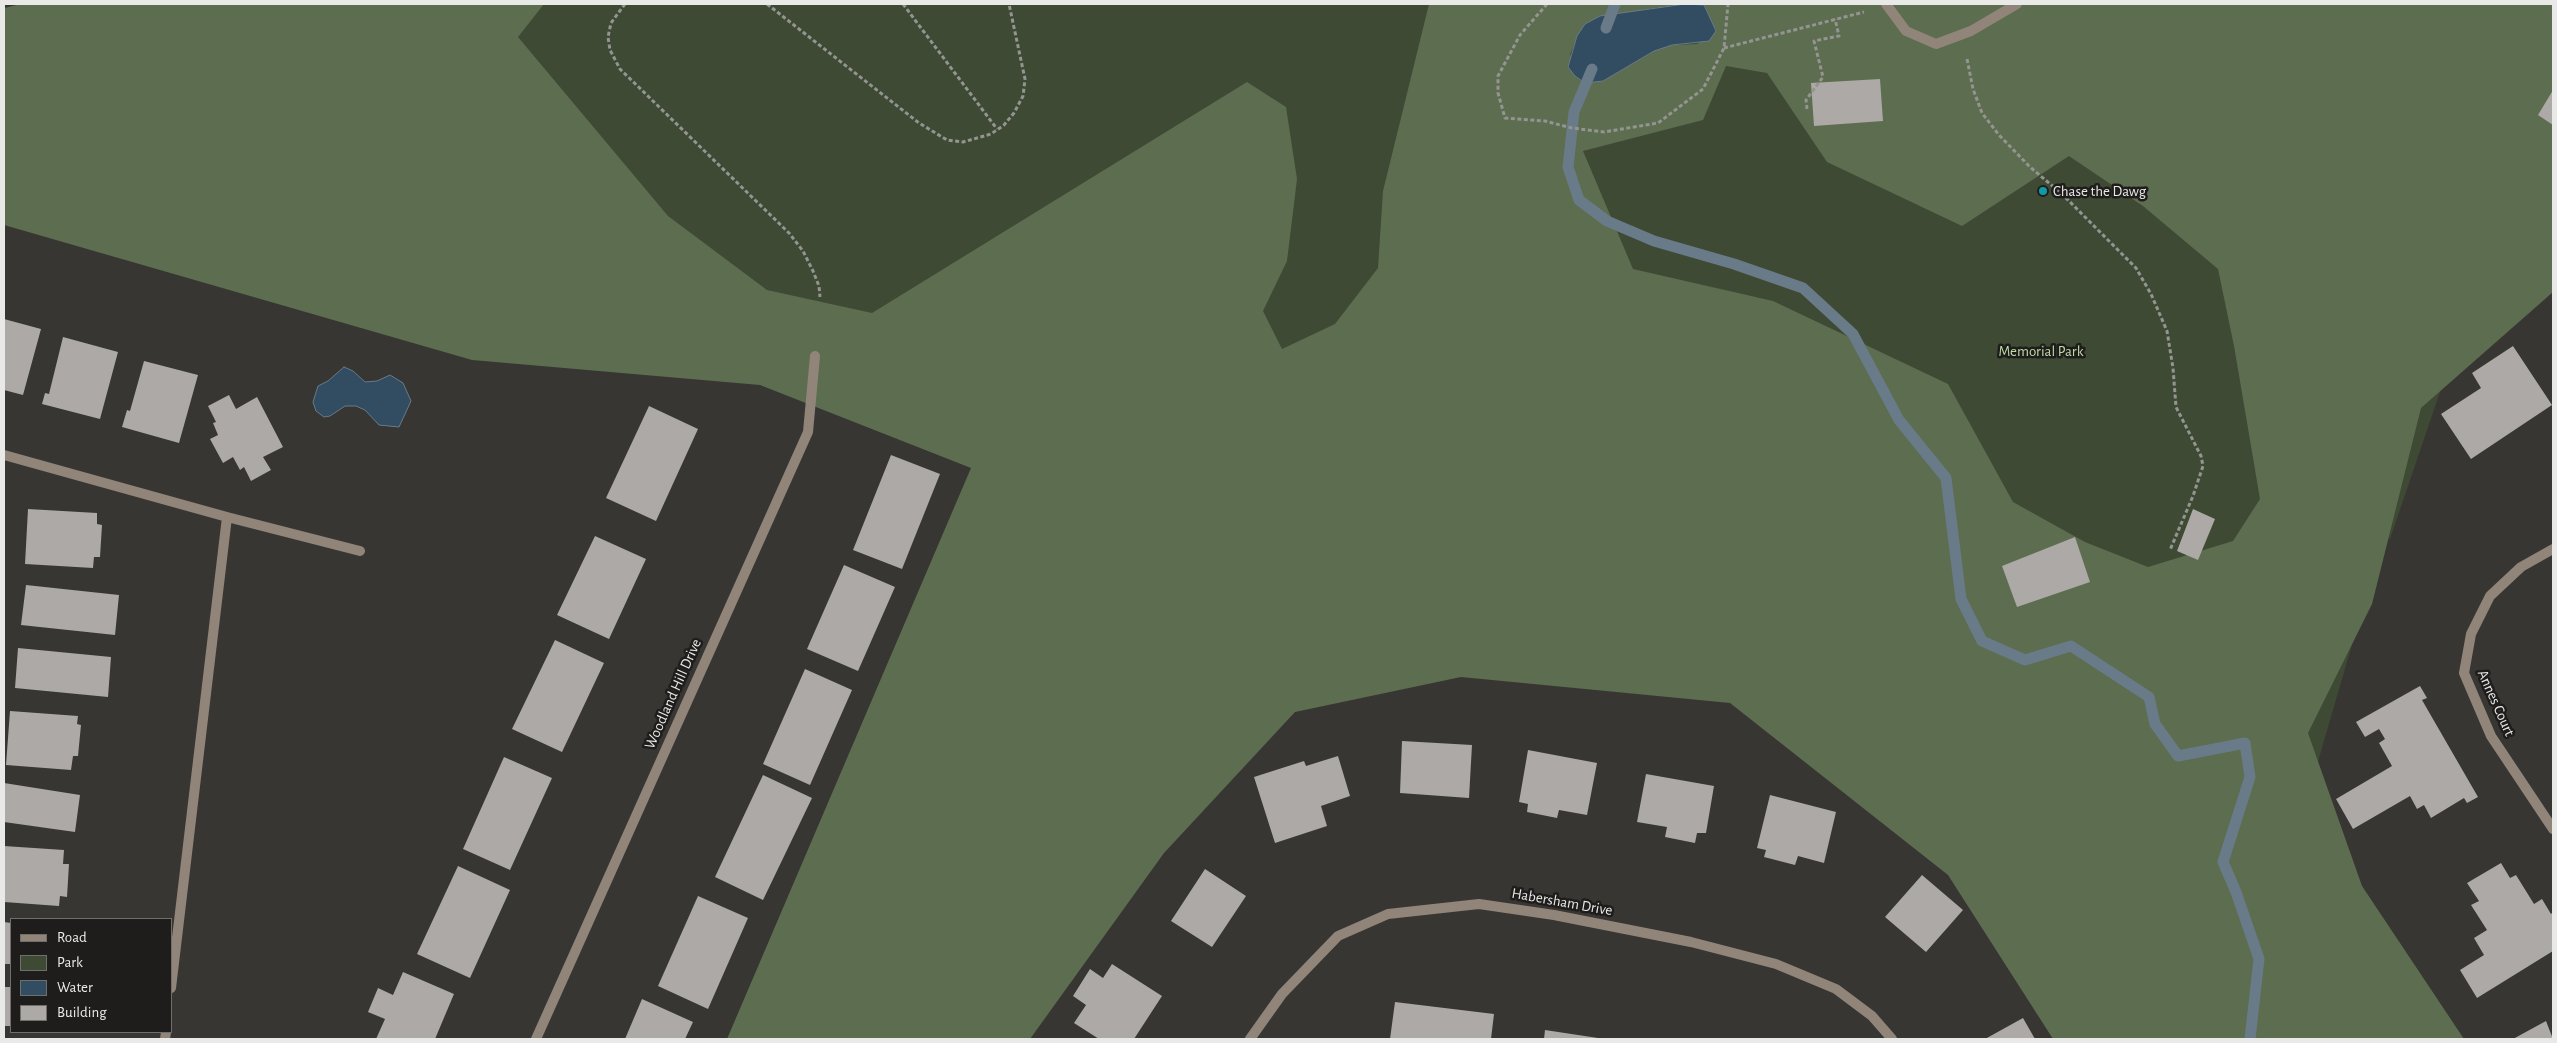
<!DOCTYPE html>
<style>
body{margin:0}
#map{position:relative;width:2557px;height:1043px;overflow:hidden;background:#373633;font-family:"Alegreya Sans",sans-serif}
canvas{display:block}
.frame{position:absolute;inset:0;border:5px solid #e9e9e7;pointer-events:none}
.legend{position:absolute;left:10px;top:918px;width:162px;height:115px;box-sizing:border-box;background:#1e1d1c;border:1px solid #6f6f6d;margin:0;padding:6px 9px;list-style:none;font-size:15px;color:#e9e9e7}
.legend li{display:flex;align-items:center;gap:10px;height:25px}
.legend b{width:25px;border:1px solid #6f6f6d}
</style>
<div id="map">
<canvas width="2557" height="1043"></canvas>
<div class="frame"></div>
<ul class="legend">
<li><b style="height:6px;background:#91857a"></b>Road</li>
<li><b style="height:14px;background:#3e4a34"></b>Park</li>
<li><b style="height:14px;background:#324c61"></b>Water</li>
<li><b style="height:14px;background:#aca9a6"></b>Building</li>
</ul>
</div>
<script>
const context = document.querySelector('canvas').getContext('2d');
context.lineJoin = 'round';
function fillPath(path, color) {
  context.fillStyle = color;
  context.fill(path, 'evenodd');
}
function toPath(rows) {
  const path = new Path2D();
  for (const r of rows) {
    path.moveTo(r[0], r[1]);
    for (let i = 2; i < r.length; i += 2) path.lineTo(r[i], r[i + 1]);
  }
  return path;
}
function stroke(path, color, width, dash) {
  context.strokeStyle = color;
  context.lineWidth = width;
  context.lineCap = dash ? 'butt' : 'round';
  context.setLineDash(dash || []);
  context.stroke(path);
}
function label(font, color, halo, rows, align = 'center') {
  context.font = font + ' "Alegreya Sans",sans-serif';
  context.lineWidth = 5;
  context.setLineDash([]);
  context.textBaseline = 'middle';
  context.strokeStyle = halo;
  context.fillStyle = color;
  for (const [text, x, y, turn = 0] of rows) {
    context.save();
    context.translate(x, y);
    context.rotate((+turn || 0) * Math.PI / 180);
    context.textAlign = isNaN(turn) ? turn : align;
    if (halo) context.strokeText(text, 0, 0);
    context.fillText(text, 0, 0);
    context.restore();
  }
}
const green = toPath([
 [164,4,2545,4,2472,298,2390,539,2350,511,2363,607,2317,765,1207,526]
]);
const forest = toPath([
 [21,4,544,4,518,37,668,216,767,290,872,313,1247,82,1286,107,1297,179,1287,261,1263,311,1282,349,1335,324,1378,268,1383,191,1429,4,1685,4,1653,8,1585,24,1577,37,1570,55,1603,81,1654,51,1672,45,1697,44,1716,31,1704,5,1694,4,2553,4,2553,292,2421,408,2372,604,2308,733,2362,886,2464,1039,2053,1039,1948,875,1730,703,1461,677,1295,712,1164,853,1030,1039,727,1039,971,468,760,385,472,360,4,225,4,8],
 [1726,66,1767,73,1827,162,1962,226,2069,156,2143,206,2218,269,2234,346,2260,499,2233,541,2148,567,2085,542,2013,502,1948,384,1773,301,1633,269,1583,151,1703,120]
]);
const water = toPath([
 [1685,4,1704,5,1716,31,1709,41,1672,45,1654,51,1603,81,1585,83,1575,76,1568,67,1577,36,1585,24,1600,16,1685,4],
 [344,367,353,371,365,382,377,381,390,375,403,383,411,401,399,427,379,425,365,410,356,406,345,406,330,416,324,417,316,411,313,402,318,386,328,381,344,367]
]);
const stream = toPath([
 [1606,28,1615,4],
 [1592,69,1574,112,1568,167,1579,200,1607,221,1654,241,1734,264,1803,288,1853,334,1899,420,1946,478,1961,599,1982,641,2025,660,2071,646,2149,697,2155,724,2178,756,2245,743,2250,777,2223,862,2236,892,2259,959,2250,1039]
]);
const building = toPath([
 [1880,79,1883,121,1814,126,1811,83],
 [2553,90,2553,125,2538,115],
 [4,319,41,329,23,395,4,390],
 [63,337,118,352,100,419,42,404,45,393,49,394],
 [2513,346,2552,405,2471,459,2441,414,2481,388,2472,373],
 [144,361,198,375,179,443,122,427,127,410,130,411],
 [229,395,236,409,257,397,283,447,263,457,271,470,251,481,244,467,240,470,233,457,223,463,210,439,218,435,213,423,216,422,208,406],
 [649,406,698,429,656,521,606,498],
 [891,455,940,474,902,569,853,550],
 [28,509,97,513,97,524,102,525,100,557,94,557,93,568,25,564],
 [2193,509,2215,519,2198,560,2177,551],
 [595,536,646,559,609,639,557,615],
 [2075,537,2090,582,2017,607,2002,566],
 [844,565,895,587,858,671,807,649],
 [26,585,119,595,115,635,21,625],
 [555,640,604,663,562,752,512,729],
 [18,648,111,657,108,697,15,688],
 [805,669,852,690,810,785,763,764],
 [2420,686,2427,698,2422,700,2478,797,2467,803,2464,798,2431,818,2424,805,2417,809,2410,796,2353,829,2336,799,2392,766,2379,743,2385,739,2379,729,2365,737,2356,722],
 [10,711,78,716,77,724,81,725,78,756,73,756,71,770,6,765],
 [1402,741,1472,745,1469,798,1400,793],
 [1528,750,1597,763,1587,815,1559,810,1557,818,1527,812,1528,804,1519,802],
 [1338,756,1350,796,1321,806,1327,826,1275,843,1254,777,1304,761,1306,766],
 [504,757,552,778,510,870,463,849],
 [1646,774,1714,786,1706,833,1697,833,1695,843,1665,837,1667,827,1637,822],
 [763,775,812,798,763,900,715,877],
 [4,783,80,795,75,832,4,822],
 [1770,795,1836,812,1824,863,1798,856,1795,865,1764,857,1766,850,1757,848],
 [4,846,64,850,63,864,69,864,67,897,60,896,59,906,4,902],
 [2501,863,2510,878,2516,875,2534,904,2542,899,2551,914,2553,912,2553,951,2477,998,2460,970,2484,955,2474,938,2487,930,2471,905,2479,901,2467,883],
 [458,866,510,890,470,978,417,954],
 [1205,869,1246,896,1212,947,1171,921],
 [1922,875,1963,910,1926,952,1885,917],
 [698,896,748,918,708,1009,658,986],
 [4,922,11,923,11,964,4,964],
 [1112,964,1162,996,1134,1039,1099,1039,1074,1023,1086,1005,1073,996,1090,969,1103,978],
 [403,972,454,994,435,1039,376,1039,385,1019,368,1012,378,988,393,995],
 [4,987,11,987,11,1026,4,1026],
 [642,999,693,1022,685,1039,625,1039],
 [1395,1002,1494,1014,1491,1039,1390,1039],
 [2023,1018,2035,1039,1985,1039],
 [2546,1021,2553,1039,2513,1039],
 [1545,1030,1598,1038,1598,1039,1544,1039]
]);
const path = toPath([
 [625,4,611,23,608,37,610,50,620,69,789,233,803,251,813,271,819,286,820,297],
 [767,4,919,123,947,140,963,142,991,134,1004,125,1014,113,1023,96,1025,79,1009,4],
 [903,4,997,129],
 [1547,4,1520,35,1498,76,1498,93,1505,118,1545,121,1572,128,1604,132,1658,123,1703,89,1724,48,1728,4],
 [1724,48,1864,12],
 [1967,59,1973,89,1982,113,1999,135,2030,167,2062,194,2136,268,2151,294,2167,331,2173,368,2176,407,2201,456,2203,466,2193,496,2170,550],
 [1807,109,1806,100,1823,77,1814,41,1839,36,1835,19]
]);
const service = toPath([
 [1886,4,1906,31,1936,44,1971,31,2017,4],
 [4,455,227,517,171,988],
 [227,517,360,551],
 [165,1039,166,1032]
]);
const minor = toPath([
 [2553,549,2521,567,2490,596,2471,634,2464,673,2491,736,2553,829],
 [536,1039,808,432,815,356],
 [1250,1039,1282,994,1338,936,1388,914,1479,904,1554,915,1691,942,1776,964,1836,989,1872,1016,1892,1039]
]);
const markers = [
 [2043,191,5,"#0f9aa8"]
];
const poiNames = [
 ["Chase the Dawg",2053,191]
];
const parkNames = [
 ["Memorial Park",2041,351]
];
const streetNames = [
 ["Woodland Hill Drive",673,694,-66],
 ["Annes Court",2496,703,66],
 ["Habersham Drive",1562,902,10]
];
fillPath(green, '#3e4a34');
fillPath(forest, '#5d6d50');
fillPath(water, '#324c61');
stroke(water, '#697b89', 1);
stroke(stream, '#697b89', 11);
fillPath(building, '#aca9a6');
stroke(path, '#949491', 3, [4, 2.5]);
stroke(service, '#91857a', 10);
stroke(minor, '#91857a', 10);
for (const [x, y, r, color] of markers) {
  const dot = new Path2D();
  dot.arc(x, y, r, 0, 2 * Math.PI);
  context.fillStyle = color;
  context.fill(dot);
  stroke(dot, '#1e1d1c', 2);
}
label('15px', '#e9e9e7', '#1e1d1c', poiNames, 'left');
label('15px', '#bedba5', '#1e1d1c', parkNames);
label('15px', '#e9e9e7', '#1e1d1c', streetNames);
</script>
